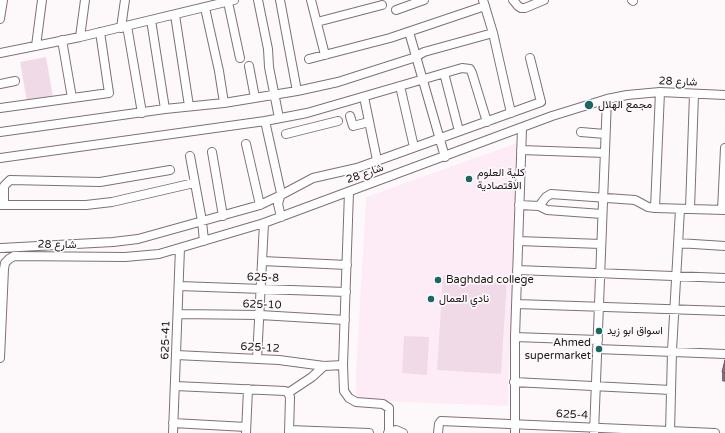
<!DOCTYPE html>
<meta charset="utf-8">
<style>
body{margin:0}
canvas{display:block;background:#fdf9fb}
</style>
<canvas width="725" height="433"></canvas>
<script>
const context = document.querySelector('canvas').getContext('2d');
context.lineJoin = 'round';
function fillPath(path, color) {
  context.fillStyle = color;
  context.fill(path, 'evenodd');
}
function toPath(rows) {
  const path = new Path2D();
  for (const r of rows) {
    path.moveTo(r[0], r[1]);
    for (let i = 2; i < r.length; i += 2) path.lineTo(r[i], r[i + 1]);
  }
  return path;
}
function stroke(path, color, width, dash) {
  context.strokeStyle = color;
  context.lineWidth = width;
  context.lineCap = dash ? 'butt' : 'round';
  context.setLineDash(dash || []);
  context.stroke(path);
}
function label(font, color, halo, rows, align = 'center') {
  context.font = font + ' "Varela Round",Vazirmatn,sans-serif';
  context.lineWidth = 3.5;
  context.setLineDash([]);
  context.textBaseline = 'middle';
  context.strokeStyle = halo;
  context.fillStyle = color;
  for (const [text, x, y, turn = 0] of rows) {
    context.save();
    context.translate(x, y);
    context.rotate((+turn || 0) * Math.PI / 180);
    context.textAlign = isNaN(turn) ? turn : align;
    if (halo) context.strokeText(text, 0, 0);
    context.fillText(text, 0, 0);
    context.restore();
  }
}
const built = toPath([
 [520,142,508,385,508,406,356,400,356,375,366,197]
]);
const green = toPath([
 [46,57,53,97,27,102,20,62],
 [443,275,507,279,501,374,437,370],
 [404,336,429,337,427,375,402,373]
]);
const minor = toPath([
 [258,0,268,49,269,67,279,118],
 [280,0,297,91],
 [311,0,325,55],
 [483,0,493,33,511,113],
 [513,0,518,6,521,8,525,8,544,0],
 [632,0,633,1],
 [228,2,240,58],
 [205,8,219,71,224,103],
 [396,10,424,0],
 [175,15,189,106],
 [0,19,3,0],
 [151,20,165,109],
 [317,22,382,5],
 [127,26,142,113],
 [121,28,125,0],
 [409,32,445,157],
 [80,37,85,0],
 [62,40,72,98],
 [36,46,42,0],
 [0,53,80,37,234,0],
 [309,59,390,38,485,6],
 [249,66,255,98],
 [444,73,459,131],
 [0,84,15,81],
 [400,86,414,147],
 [364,97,377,160],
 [0,108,109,93,100,32],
 [350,116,353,126,369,122],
 [265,121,281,193,278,204,281,217],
 [0,132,165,109,224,103,297,91,338,82,413,58,424,52,493,33],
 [581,132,605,134],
 [286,134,338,121],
 [246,144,260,205],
 [521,150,605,153],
 [212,152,223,216],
 [190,156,202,221,204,241],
 [0,158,265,121,307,113,462,68,470,69,472,73,487,122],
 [349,192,343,365,344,391,349,398,356,402,383,404,389,408,389,432],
 [0,205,86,205,112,202,194,183],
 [4,205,4,186,10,180,100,182,170,170],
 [519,205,539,206,547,210,602,214],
 [539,206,546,197,551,194,635,200,648,207,655,208,725,210],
 [655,208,660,92],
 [690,209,694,94],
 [722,210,725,148],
 [518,241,601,244],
 [678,243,725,246],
 [1,248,113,242,138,239,260,205,281,195,313,178,357,168,541,102,530,58],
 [262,261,347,265],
 [517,270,725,278],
 [179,286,346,292],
 [516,304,725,311],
 [178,314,260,315,345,320],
 [515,337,598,340],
 [597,349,725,354],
 [176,355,279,360,324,366,343,365],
 [0,358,4,269,5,263,9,259,14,256,125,257,159,254,264,223,552,116,607,99,627,95,660,92,725,95],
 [257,359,264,223],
 [514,382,671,390],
 [175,386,285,391,288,393,290,397,289,433],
 [288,393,312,377,324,366],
 [173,423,246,427],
 [289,430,369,433],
 [173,433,180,248],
 [246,433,248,389],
 [388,433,396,430,403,433],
 [438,433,439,424,441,421,715,433],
 [515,433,515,337,522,128],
 [594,433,607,99],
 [670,433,672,351,680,209]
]);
const wall = toPath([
 [725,360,725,382,722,381,722,372]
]);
const building = toPath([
 [725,360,725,373,722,372,725,360]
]);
const markers = [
 [589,105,5,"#1a6866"],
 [469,179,4,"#1a6866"],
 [438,280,4,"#1a6866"],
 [431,299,4,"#1a6866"],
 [599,331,4,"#1a6866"],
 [599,349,4,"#1a6866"]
];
const streetNames = [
 ["شارع 28",678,82,2],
 ["شارع 28",365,174,-20],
 ["شارع 28",57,245,1],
 ["625-8",263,278,2],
 ["625-10",262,305,2],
 ["625-41",166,340,-88],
 ["625-12",260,348,3],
 ["625-4",572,415,3]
];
const poiNames = [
 ["مجمع الهلال",598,105],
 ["كلية العلوم",477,173],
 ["الاقتصادية",477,186],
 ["Baghdad college",446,280],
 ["نادي العمال",439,299],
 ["اسواق ابو زيد",607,331],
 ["Ahmed",591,343,"right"],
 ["supermarket",591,356,"right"]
];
fillPath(built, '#fdecf6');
fillPath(green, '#f1dae7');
stroke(minor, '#816f7a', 10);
stroke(minor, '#fff', 8);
fillPath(wall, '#846a78');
fillPath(building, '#997b8c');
stroke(building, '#6b5662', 1);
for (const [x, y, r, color] of markers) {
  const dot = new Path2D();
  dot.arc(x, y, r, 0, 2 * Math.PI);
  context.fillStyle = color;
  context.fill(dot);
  stroke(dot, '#fdf9fb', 1.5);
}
label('11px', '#1d161a', '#fdf9fb', streetNames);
label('11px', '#1d161a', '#fdf9fb', poiNames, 'left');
</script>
